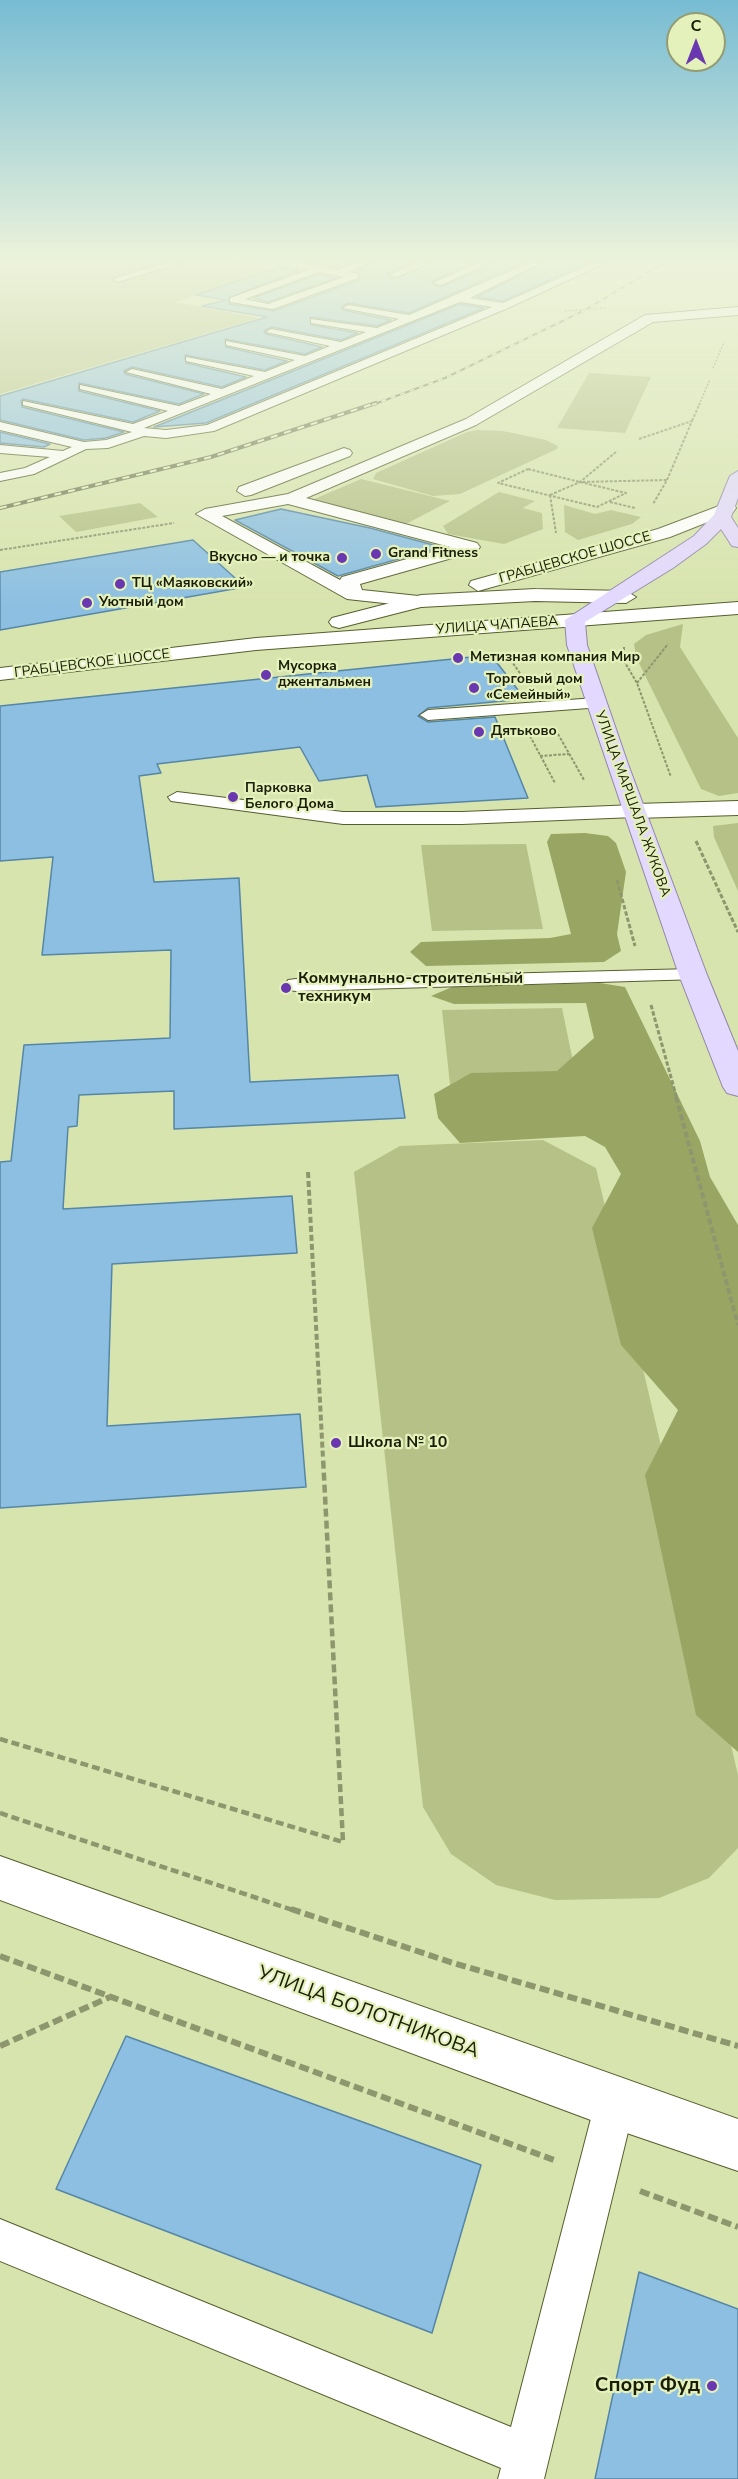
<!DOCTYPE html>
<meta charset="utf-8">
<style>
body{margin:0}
#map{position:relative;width:738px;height:2479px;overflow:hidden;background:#d8e4ae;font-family:"Nunito Sans",sans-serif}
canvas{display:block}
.north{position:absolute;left:666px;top:12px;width:60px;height:60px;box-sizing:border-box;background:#e5f1bb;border:2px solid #939c74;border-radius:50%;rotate:0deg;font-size:16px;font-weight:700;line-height:24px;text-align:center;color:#191d09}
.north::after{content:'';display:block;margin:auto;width:21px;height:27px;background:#6937af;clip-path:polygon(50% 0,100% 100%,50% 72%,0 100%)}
</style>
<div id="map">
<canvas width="738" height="2479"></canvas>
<div class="north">С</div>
</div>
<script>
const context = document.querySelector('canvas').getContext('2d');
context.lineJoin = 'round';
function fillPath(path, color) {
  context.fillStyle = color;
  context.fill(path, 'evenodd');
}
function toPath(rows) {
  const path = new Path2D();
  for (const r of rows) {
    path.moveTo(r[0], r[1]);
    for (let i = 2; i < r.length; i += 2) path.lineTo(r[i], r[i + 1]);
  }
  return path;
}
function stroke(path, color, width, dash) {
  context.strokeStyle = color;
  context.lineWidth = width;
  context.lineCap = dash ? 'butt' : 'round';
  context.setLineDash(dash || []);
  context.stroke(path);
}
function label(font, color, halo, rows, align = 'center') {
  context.font = font + ' "Nunito Sans",sans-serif';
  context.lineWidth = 4.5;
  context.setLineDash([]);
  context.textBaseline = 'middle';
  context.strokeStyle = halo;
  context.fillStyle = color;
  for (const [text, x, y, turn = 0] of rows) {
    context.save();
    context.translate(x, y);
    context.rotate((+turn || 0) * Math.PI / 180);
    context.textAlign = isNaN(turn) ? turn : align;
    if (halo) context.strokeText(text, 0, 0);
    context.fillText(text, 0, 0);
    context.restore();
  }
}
const green = toPath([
 [0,260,218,260,280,272,215,294,204,292,176,302,259,318,0,394],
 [589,373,651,377,625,433,557,428],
 [478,430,503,431,546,440,558,446,557,449,460,494,433,496,373,479,376,473,467,432],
 [361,479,450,501,406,524,312,500],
 [499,492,535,501,523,508,542,513,543,529,504,544,448,534,443,526],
 [140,503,158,517,76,532,59,516],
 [564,505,595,514,611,510,641,517,632,524,578,540,565,532],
 [683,624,680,647,738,738,738,793,719,796,701,789,636,657,634,644,646,635],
 [738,823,738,891,714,837,713,826],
 [526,844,543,929,432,931,421,845],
 [562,1008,581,1100,452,1103,442,1010],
 [543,1140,596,1168,738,1775,738,1848,709,1878,659,1898,555,1900,496,1885,451,1854,423,1807,354,1172,400,1146]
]);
const forest = toPath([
 [585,833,608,836,616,843,626,872,617,934,621,951,604,962,426,966,410,952,421,942,550,938,571,934,547,842,551,834],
 [600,983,625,987,700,1141,710,1177,738,1225,738,1752,696,1715,645,1475,678,1410,621,1345,592,1228,621,1174,605,1147,585,1136,460,1143,438,1118,434,1094,471,1073,557,1071,594,1038,586,1003,454,1004,431,996,452,987]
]);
const building = toPath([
 [301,260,355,260,337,268,301,260],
 [377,260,416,260,387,274,396,279,437,260,478,260,431,282,440,287,491,265,492,262,488,260,529,260,409,313,348,303,341,307,343,310,391,320,377,326,310,317,311,325,358,333,341,340,271,327,264,331,266,334,322,347,305,354,225,339,226,347,287,361,265,370,185,355,186,363,246,377,222,387,132,367,124,371,125,374,204,394,179,404,79,383,79,391,160,411,133,422,23,399,21,401,22,407,124,432,106,438,84,440,0,420,0,396,267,317,202,306,226,300,196,295,280,267,299,271,228,298,230,304,274,311,359,280,360,274,356,271,377,260],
 [549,260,594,260,503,301,477,297,549,260],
 [319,274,336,278,268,302,253,298,319,274],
 [460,304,484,308,206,423,154,427,460,304],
 [0,432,50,444,44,447,0,443,0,432],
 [281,509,370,528,441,547,338,576,235,520,281,509],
 [193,540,245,587,0,630,0,572,193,540],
 [491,655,525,699,428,708,418,716,428,722,495,717,528,798,376,807,367,775,319,781,300,747,157,764,161,773,139,776,154,882,239,878,250,1082,398,1075,405,1118,174,1129,174,1091,79,1095,77,1126,68,1127,63,1209,292,1196,297,1253,112,1264,107,1426,300,1414,306,1487,0,1508,0,1162,11,1161,24,1045,170,1038,171,950,42,955,53,857,0,861,0,706,491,655],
 [126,2036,481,2165,432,2333,56,2189,126,2036],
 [639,2272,738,2309,738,2479,595,2479,639,2272]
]);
const pathFar5 = toPath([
 [565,311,606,308],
 [713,368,724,342],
 [699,405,710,379]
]);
const pathFar4 = toPath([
 [692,421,700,403],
 [639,439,692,421,667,480,653,504],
 [616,452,580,482,667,480],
 [528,469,580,482,626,493,597,507,498,483,528,469],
 [550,495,580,482],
 [550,495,556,533],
 [610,502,635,508],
 [0,550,174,523],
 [624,647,624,661,637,683,671,777],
 [508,656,524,679],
 [637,683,668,644],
 [558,734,584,780],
 [530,736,555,783],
 [540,756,569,754]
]);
const pathFar3 = toPath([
 [696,841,738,932],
 [617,880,635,946],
 [651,1005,677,1099]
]);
const pathFar2 = toPath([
 [676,1097,738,1325],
 [308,1172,323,1459]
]);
const pathFar1 = toPath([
 [0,1739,343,1842,323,1457],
 [0,1813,296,1911]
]);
const path = toPath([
 [291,1909,450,1962,738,2046],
 [0,1956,554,2160],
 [0,2046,110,1997],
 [640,2191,738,2227]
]);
const lane = toPath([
 [175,260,190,260,118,282,113,279,175,260],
 [283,260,298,260,296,262,337,270,362,260,375,260,349,272,358,274,358,278,273,309,230,302,230,298,308,270,281,265,279,263,283,260],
 [319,272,344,277,268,304,245,299,319,272],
 [422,260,435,260,397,277,389,275,422,260],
 [535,260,547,260,470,298,503,303,600,260,612,260,508,308,214,431,166,438,144,436,108,448,86,449,34,474,0,481,0,473,25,468,50,457,0,453,0,445,63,451,72,447,0,430,0,422,84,442,106,440,132,432,23,405,23,401,133,424,168,411,80,389,80,385,179,406,211,394,126,372,132,369,222,389,254,376,186,361,186,357,265,372,295,360,226,345,226,341,305,356,330,346,266,332,271,329,341,342,366,332,311,323,311,319,377,328,399,319,343,308,348,305,409,315,535,260],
 [460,302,492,307,207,425,166,430,144,428,460,302],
 [482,261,490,263,441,285,433,283,482,261],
 [596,698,602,699,604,703,602,707,428,720,420,715,428,710,596,698],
 [177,792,343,812,462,812,635,805,644,811,635,817,462,824,343,824,171,801,168,797,177,792],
 [693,969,700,971,704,975,700,979,296,991,288,990,285,985,288,980,296,979,693,969],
 [615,2083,629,2089,635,2103,544,2479,498,2479,501,2468,0,2261,0,2219,511,2427,595,2103,601,2089,615,2083]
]);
const street = toPath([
 [738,307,738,315,653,322,476,425,306,498,477,543,480,547,477,551,360,584,362,590,428,597,431,601,428,605,421,607,347,599,196,514,205,509,288,494,466,419,645,315,738,307],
 [288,504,450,547,342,577,340,580,222,516,288,504],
 [344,448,350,450,352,453,350,456,251,495,245,496,237,491,239,487,344,448],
 [738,801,738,815,635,818,627,816,623,811,627,806,635,804,738,801],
 [0,1856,738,2119,738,2171,615,2129,0,1900,0,1856]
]);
const secondary = toPath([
 [727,503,733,504,736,508,733,512,670,537,478,591,469,585,471,581,658,529,727,503],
 [535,589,626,591,636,597,626,603,535,601,421,607,339,628,332,626,329,622,332,618,421,595,535,589],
 [738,602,738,614,256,650,0,680,0,668,256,638,738,602]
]);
const primary = toPath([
 [738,471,738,498,731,517,738,528,738,547,732,546,721,529,706,544,673,568,585,622,587,645,628,764,707,975,738,1051,738,1096,727,1093,723,1087,679,975,567,645,565,620,694,536,714,515,730,476,738,471]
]);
const railFar1 = toPath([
 [372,405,445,378,585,310,669,260]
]);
const rail = toPath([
 [0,508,211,457,376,403]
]);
const markers = [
 [376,554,6,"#6937af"],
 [342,558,6,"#6937af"],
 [120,584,6,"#6937af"],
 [87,603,6,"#6937af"],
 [458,658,6,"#6937af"],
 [266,675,6,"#6937af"],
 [474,688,6,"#6937af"],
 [479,732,6,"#6937af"],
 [233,797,6,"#6937af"],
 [286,988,6,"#6937af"],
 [336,1443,6,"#6937af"],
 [712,2386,6,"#6937af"]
];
const farPoinames = [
 ["Grand Fitness",388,554],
 ["Вкусно — и точка",330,558,"right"],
 ["ТЦ «Маяковский»",132,584],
 ["Уютный дом",99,603],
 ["Метизная компания Мир",470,658],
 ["Мусорка",278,667],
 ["джентальмен",278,683],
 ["Торговый дом",486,680],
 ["«Семейный»",486,696],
 ["Дятьково",491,732],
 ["Парковка",245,789],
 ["Белого Дома",245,805]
];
const farStreetnames = [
 ["ГРАБЦЕВСКОЕ ШОССЕ",575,558,-16],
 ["УЛИЦА ЧАПАЕВА",497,626,-4],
 ["ГРАБЦЕВСКОЕ ШОССЕ",92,664,-7],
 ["УЛИЦА МАРШАЛА ЖУКОВА",632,804,70]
];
const poiNames = [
 ["Коммунально-строительный",298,979],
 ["техникум",298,997],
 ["Школа № 10",348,1443]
];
const nearStreetnames = [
 ["УЛИЦА БОЛОТНИКОВА",368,2013,20]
];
const nearPoinames = [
 ["Спорт Фуд",700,2386]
];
fillPath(green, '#b5c187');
fillPath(forest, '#99a663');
fillPath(building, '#8cbfe1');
stroke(building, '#5586a6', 1.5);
stroke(lane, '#555e2d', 2);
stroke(street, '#555e2d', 2);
stroke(secondary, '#555e2d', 2);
stroke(primary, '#9186a8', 2);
stroke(pathFar5, '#8d966d', 1.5, [2, 1.5]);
stroke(pathFar4, '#8d966d', 2, [3, 1.5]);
stroke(pathFar3, '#8d966d', 3, [4.5, 2]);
stroke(pathFar2, '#8d966d', 4, [6, 3]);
stroke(pathFar1, '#8d966d', 4.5, [8, 4]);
stroke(path, '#8d966d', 6, [10, 4.5]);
fillPath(lane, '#fff');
fillPath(street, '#fff');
fillPath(secondary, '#fff');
fillPath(primary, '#e3d8fe');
stroke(railFar1, '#747b57', 2);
stroke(rail, '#747b57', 4);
stroke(railFar1, '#e5f1bb', 1.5, [5]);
stroke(rail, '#e5f1bb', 2, [7]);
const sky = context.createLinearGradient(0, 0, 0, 607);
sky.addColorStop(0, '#77bcd3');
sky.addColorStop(0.43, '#edf3db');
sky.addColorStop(1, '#edf3db00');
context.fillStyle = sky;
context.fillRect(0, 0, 738, 607);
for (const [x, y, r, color] of markers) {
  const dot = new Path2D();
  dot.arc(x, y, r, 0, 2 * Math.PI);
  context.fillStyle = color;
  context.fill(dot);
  stroke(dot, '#e5f1bb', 2);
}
label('bold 14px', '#191d09', '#e5f1bb', farPoinames, 'left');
label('14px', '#191d09', '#e5f1bb', farStreetnames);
label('bold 16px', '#191d09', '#e5f1bb', poiNames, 'left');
label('20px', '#191d09', '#e5f1bb', nearStreetnames);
label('bold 20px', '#191d09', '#e5f1bb', nearPoinames, 'right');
</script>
